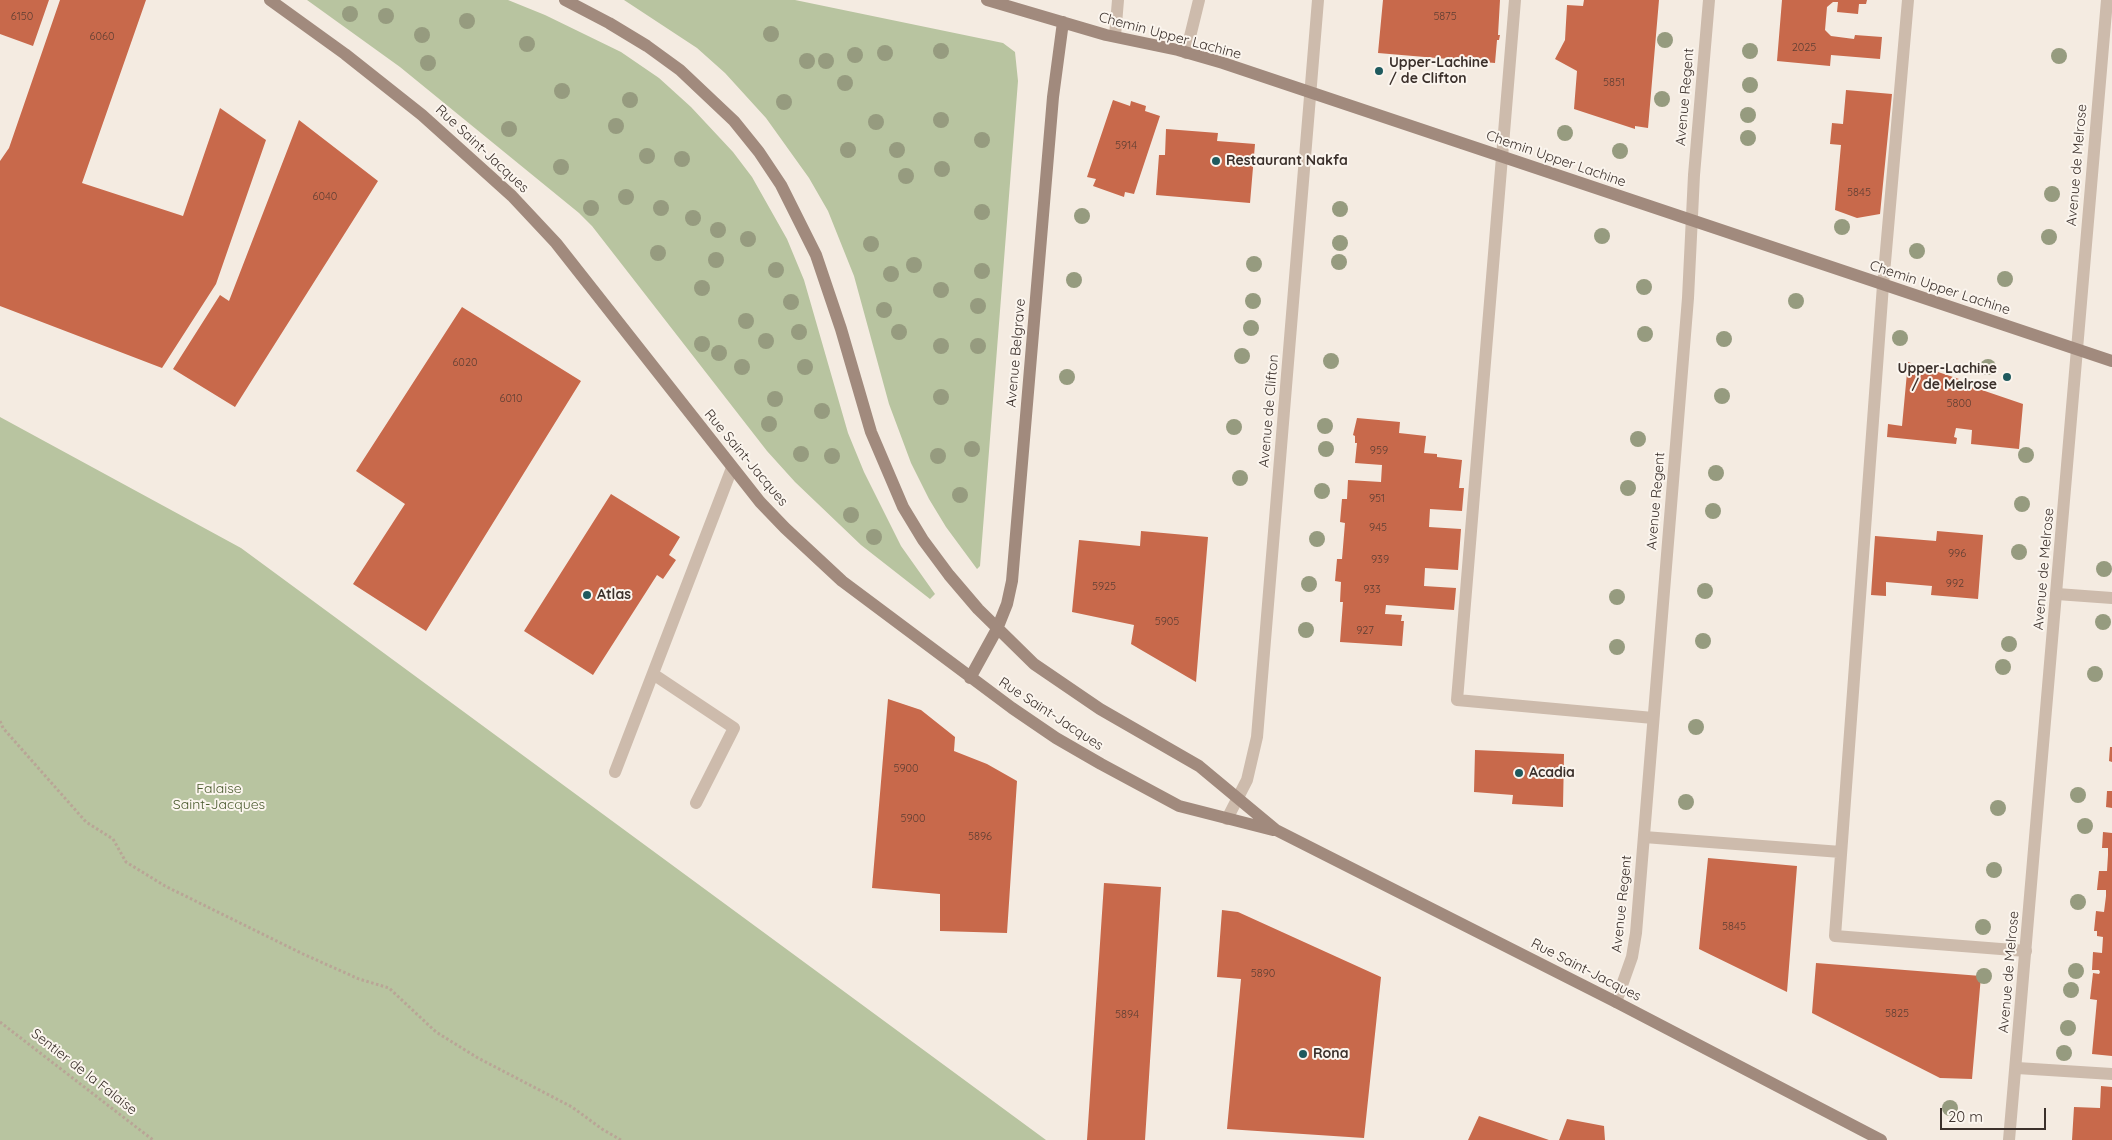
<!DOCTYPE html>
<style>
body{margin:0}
#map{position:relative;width:2112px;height:1140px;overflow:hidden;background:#f4ebe1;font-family:Quicksand,sans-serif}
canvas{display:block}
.scale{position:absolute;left:1940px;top:1108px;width:106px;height:22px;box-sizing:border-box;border:2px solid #3b302b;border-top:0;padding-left:6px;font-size:15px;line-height:18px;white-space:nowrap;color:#3b302b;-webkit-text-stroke:4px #fbf5ee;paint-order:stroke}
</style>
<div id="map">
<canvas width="2112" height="1140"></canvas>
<div class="scale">20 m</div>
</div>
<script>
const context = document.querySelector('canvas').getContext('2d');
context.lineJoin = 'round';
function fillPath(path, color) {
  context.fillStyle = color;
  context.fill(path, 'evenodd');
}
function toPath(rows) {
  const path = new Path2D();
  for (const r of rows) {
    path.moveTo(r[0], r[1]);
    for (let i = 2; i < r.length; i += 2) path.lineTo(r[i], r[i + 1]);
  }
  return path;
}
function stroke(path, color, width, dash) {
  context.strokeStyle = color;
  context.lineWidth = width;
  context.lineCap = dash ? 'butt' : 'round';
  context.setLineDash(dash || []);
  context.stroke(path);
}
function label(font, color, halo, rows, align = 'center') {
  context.font = font + ' Quicksand,sans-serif';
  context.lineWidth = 4;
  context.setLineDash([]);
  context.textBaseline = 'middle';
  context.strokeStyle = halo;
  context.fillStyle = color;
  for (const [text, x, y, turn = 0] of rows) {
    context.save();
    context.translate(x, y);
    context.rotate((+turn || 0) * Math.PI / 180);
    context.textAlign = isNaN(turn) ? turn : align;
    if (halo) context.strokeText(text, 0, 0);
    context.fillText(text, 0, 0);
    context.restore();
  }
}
const green = toPath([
 [307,0,508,0,545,15,621,52,659,78,691,107,733,152,752,177,787,239,804,280,848,433,864,472,901,546,935,594,930,599,861,545,795,482,767,451,592,226,579,213,400,67],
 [624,0,795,0,1003,43,1015,52,1018,81,980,566,977,569,946,527,929,499,911,463,889,404,854,276,828,211,809,178,766,118,725,73,697,48],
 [0,417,241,548,1046,1140,0,1140]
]);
const building = toPath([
 [0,0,49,0,33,46,0,34],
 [60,0,146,0,82,183,183,216,220,108,266,140,216,284,162,368,0,306,0,161,9,148],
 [1383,0,1500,0,1498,35,1500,35,1499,40,1497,40,1495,63,1378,53],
 [1584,0,1659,0,1648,128,1635,126,1635,129,1574,109,1577,71,1555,59,1565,40,1567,5,1583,6],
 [1782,0,1867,0,1866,4,1859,4,1858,14,1837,12,1838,2,1833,2,1827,7,1825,30,1831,36,1854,39,1855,35,1882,37,1880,59,1831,55,1830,66,1777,61],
 [1846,90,1892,94,1880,214,1857,218,1835,210,1841,145,1830,144,1832,123,1843,124],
 [1113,100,1130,106,1131,101,1146,106,1145,111,1160,116,1134,194,1125,192,1124,197,1093,186,1096,179,1087,177],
 [299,120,378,181,235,407,173,369,220,295,229,301],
 [1166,129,1218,133,1217,141,1255,144,1250,203,1156,195,1159,155,1165,155],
 [462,307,581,381,426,631,353,584,405,504,356,471],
 [1908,362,1977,385,1976,388,2023,404,2019,449,1971,444,1972,430,1956,428,1954,437,1957,438,1956,444,1887,437,1888,424,1902,426],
 [1357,418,1400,422,1399,433,1426,436,1424,453,1437,454,1437,457,1462,460,1459,488,1464,488,1462,511,1430,509,1429,527,1461,529,1458,570,1425,568,1424,586,1456,588,1454,610,1386,605,1385,614,1402,615,1401,621,1404,621,1402,646,1340,642,1343,602,1340,602,1341,582,1335,581,1337,559,1342,559,1345,523,1340,522,1342,499,1347,499,1348,480,1381,482,1382,465,1355,463,1357,443,1355,443,1355,436,1353,435],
 [611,494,680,537,669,555,676,560,663,579,657,575,593,675,524,631],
 [1141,531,1208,537,1196,682,1131,644,1134,625,1072,612,1079,540,1140,546],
 [1937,531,1983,535,1978,599,1931,595,1932,586,1886,582,1886,596,1871,595,1875,536,1936,541],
 [888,699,921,710,955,737,954,751,987,764,1017,781,1007,933,940,931,940,894,872,888],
 [2110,747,2112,747,2112,762,2109,761],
 [1475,750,1564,754,1563,807,1512,804,1513,795,1474,792],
 [2107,791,2112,791,2112,808,2106,807],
 [2103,832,2112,833,2112,1056,2092,1054,2097,1000,2090,999,2093,973,2099,974,2100,972,2099,970,2092,970,2093,952,2102,953,2103,937,2097,936,2097,931,2094,931,2096,911,2104,912,2106,896,2106,890,2097,890,2099,871,2107,871,2108,855,2108,848,2102,848],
 [1708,858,1797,866,1787,992,1699,949],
 [1104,883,1161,887,1145,1140,1087,1140],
 [1222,910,1238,912,1381,977,1364,1138,1227,1129,1241,979,1217,977],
 [1816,963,1981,976,1972,1079,1940,1078,1812,1013],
 [2101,1086,2112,1087,2112,1140,2072,1140,2074,1107,2100,1108],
 [1479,1116,1549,1140,1468,1140],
 [1567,1119,1604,1126,1605,1140,1559,1140]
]);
const path = toPath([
 [0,721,3,728,86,822,113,839,126,862,165,886,303,954,359,979,389,988,436,1032,478,1058,572,1107,602,1129,621,1140],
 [0,1022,153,1140]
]);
const lane = toPath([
 [1515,0,1457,700,1653,718],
 [1908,0,1883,285,1835,936,2026,951],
 [1115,36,1118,0],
 [1186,53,1199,0],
 [2057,594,2112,598],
 [653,674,734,728,696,803],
 [615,772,732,468],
 [1644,837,1841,852],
 [2017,1068,2112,1074]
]);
const street = toPath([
 [1227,819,1247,780,1257,737,1318,0],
 [1616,1002,1632,957,1636,933,1688,298,1694,175,1709,0],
 [2009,1140,2107,0]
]);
const secondary = toPath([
 [270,0,345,54,422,115,512,196,556,243,760,502,785,528,842,581,1012,708,1056,738,1101,764,1179,806,1273,830],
 [565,0,609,23,647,46,680,70,734,121,759,152,781,185,816,255,841,329,871,432,903,507,923,540,949,575,978,609,1034,664,1100,709,1199,766,1276,830,1616,1002,1881,1140],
 [987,0,1106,35,1178,50,1223,63,2112,361],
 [970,678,997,629,1007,604,1012,581,1053,97,1063,22]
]);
const trees = [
 [350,14],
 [386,16],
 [467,21],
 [771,34],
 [422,35],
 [1665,40],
 [527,44],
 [941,51],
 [1750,51],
 [885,53],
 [855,55],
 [2059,56],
 [807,61],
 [826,61],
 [428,63],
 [845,83],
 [1750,85],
 [562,91],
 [1662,99],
 [630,100],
 [784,102],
 [1748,115],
 [941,120],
 [876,122],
 [616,126],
 [509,129],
 [1565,133],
 [1748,138],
 [982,140],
 [848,150],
 [897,150],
 [1620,151],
 [647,156],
 [682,159],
 [561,167],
 [942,169],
 [906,176],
 [2052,194],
 [626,197],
 [591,208],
 [661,208],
 [1340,209],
 [982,212],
 [1082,216],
 [693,218],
 [1842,227],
 [718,230],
 [1602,236],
 [2049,237],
 [748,239],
 [1340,243],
 [871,244],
 [1917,251],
 [658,253],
 [716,260],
 [1339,262],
 [1254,264],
 [914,265],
 [776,270],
 [982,271],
 [891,274],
 [2005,279],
 [1074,280],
 [1644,287],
 [702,288],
 [941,290],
 [1253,301],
 [1796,301],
 [791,302],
 [978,306],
 [884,310],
 [746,321],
 [1251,328],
 [799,332],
 [899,332],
 [1645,334],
 [1900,338],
 [1724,339],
 [766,341],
 [702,344],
 [941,346],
 [978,346],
 [719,353],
 [1242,356],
 [1331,361],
 [742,367],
 [805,367],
 [1988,367],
 [1067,377],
 [1722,396],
 [941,397],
 [775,399],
 [822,411],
 [769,424],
 [1325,426],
 [1234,427],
 [1638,439],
 [972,449],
 [1326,449],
 [801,454],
 [2026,455],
 [832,456],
 [938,456],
 [1716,473],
 [1240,478],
 [1628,488],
 [1322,491],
 [960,495],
 [2022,504],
 [1713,511],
 [851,515],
 [874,537],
 [1317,539],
 [2019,552],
 [2104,569],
 [1309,584],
 [1705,591],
 [1617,597],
 [2103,622],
 [1306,630],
 [1703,641],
 [2009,644],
 [1617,647],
 [2003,667],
 [2095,674],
 [1696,727],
 [2078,795],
 [1686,802],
 [1998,808],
 [2085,826],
 [1994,870],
 [2078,902],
 [1983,927],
 [2076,971],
 [1984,976],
 [2071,990],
 [2068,1028],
 [2064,1053],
 [1950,1108]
];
const markers = [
 [1379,71,5,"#1f5a5e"],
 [1216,161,5,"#1f5a5e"],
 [2007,377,5,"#1f5a5e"],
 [587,595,5,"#1f5a5e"],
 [1519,773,5,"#1f5a5e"],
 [1303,1054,5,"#1f5a5e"]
];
const numberNames = [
 ["6150",22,17],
 ["5875",1445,17],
 ["6060",102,37],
 ["2025",1804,48],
 ["5851",1614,83],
 ["5914",1126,146],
 ["5845",1859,193],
 ["6040",325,197],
 ["6020",465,363],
 ["6010",511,399],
 ["5800",1959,404],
 ["959",1379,451],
 ["951",1377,499],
 ["945",1378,528],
 ["996",1957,554],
 ["939",1380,560],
 ["992",1955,584],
 ["5925",1104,587],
 ["933",1372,590],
 ["5905",1167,622],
 ["927",1365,631],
 ["5900",906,769],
 ["5900",913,819],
 ["5896",980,837],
 ["5845",1734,927],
 ["5890",1263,974],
 ["5825",1897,1014],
 ["5894",1127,1015]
];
const streetNames = [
 ["Chemin Upper Lachine",1170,36,15],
 ["Avenue Regent",1685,97,-85],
 ["Rue Saint-Jacques",482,149,43],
 ["Chemin Upper Lachine",1556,159,19],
 ["Avenue de Melrose",2077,165,-85],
 ["Chemin Upper Lachine",1940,288,18],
 ["Avenue Belgrave",1016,353,-85],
 ["Avenue de Clifton",1269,411,-85],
 ["Rue Saint-Jacques",746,458,50],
 ["Avenue Regent",1656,501,-85],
 ["Avenue de Melrose",2044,569,-85],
 ["Rue Saint-Jacques",1051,714,33],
 ["Avenue Regent",1622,904,-84],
 ["Rue Saint-Jacques",1586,970,27],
 ["Avenue de Melrose",2009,972,-85],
 ["Sentier de la Falaise",84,1072,38]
];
const poiNames = [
 ["Upper-Lachine",1389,63],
 ["/ de Clifton",1389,79],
 ["Restaurant Nakfa",1226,161],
 ["Upper-Lachine",1997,369,"right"],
 ["/ de Melrose",1997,385,"right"],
 ["Atlas",597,595],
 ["Acadia",1529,773],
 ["Rona",1313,1054]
];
const parkNames = [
 ["Falaise",219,789],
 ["Saint-Jacques",219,805]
];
fillPath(green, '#b8c4a0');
fillPath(building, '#c8694b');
stroke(path, '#b9a596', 3, [2.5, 2.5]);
stroke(lane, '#cdbbac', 12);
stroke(street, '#cdbbac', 12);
stroke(secondary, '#a18a7d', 12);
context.fillStyle = '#969b7f';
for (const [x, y] of trees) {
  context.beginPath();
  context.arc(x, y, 8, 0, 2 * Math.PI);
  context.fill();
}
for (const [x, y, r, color] of markers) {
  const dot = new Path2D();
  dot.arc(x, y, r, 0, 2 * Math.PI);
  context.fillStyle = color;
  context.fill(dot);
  stroke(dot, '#fbf5ee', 2);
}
label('11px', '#5e3e33', null, numberNames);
label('14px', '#3b302b', '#fbf5ee', streetNames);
label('bold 14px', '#3b302b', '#fbf5ee', poiNames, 'left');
label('14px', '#4a5a2e', '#fbf5ee', parkNames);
</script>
